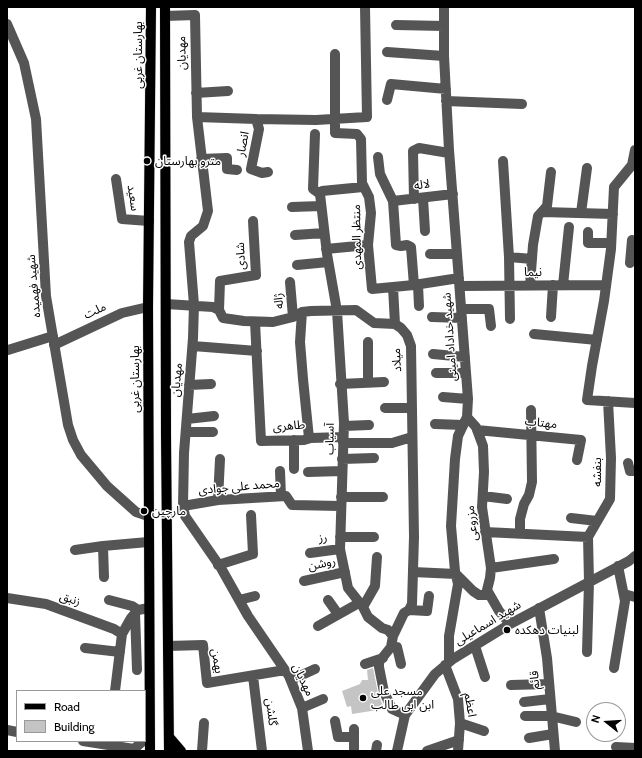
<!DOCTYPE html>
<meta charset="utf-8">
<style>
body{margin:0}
#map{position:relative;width:642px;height:758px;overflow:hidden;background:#fff;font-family:Cabin,sans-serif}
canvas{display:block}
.frame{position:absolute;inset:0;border:8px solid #000;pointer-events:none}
.legend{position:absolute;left:16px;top:690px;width:130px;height:52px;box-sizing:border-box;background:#fff;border:1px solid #999;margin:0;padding:5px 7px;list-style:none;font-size:12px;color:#000}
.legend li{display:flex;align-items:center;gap:8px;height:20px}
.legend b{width:20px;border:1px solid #999}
.north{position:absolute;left:586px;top:702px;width:40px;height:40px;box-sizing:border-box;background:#fff;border:1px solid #999;border-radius:50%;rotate:287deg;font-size:11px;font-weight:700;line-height:16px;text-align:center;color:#000}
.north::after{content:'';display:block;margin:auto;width:14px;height:18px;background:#000;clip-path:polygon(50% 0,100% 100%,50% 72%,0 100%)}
</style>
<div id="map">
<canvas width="642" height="758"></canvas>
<div class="frame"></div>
<ul class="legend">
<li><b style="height:5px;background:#000"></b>Road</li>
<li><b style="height:11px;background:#c4c4c4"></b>Building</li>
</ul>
<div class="north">N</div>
</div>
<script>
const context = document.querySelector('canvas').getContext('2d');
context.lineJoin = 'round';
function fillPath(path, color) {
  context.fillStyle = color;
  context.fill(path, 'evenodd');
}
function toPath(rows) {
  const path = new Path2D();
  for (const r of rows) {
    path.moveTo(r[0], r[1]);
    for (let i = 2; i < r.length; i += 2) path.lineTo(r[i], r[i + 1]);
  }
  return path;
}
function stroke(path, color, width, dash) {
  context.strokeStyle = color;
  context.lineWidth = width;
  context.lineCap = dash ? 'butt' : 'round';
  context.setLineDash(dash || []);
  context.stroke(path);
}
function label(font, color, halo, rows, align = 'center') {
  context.font = font + ' Cabin,"Noto Sans Arabic",sans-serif';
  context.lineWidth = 3;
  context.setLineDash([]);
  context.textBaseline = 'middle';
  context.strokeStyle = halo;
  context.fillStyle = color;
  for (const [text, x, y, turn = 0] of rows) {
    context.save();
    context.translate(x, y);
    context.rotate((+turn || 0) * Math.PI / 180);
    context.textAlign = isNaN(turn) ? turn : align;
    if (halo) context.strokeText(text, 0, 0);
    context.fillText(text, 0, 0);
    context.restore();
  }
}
const building = toPath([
 [373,668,378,693,384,709,352,714,351,706,347,707,342,691,360,684,362,680,368,680,367,670]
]);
const minor = toPath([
 [444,7,444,56,449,150,468,399,467,417,458,436,455,459,451,526,455,571,458,584,449,636,449,662],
 [165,16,195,15,197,117,208,211,203,226,191,236,189,242,194,305,193,338,184,453,183,506,185,516,221,568,248,616,289,676,302,708,308,751],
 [7,24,24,63,36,119,46,296,68,425,73,440,81,455,107,486,136,512,148,516],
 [396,25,444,26],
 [387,52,444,56],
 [335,54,335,133,357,134,361,139,362,183,369,197,371,213,368,245,372,289,414,285,459,278],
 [196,93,228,91],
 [387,100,391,84,446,89],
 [446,101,522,104],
 [197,117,256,119,259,129,251,169,262,173,268,172],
 [256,119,316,120,367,117,365,7],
 [315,134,313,189,320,194],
 [635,150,632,165,614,187,611,249,604,301,592,366,587,400,635,403],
 [378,157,380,174,393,201,396,245,401,246,407,245,411,247,414,285],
 [201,159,227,158,227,169,237,170],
 [503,161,509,257,510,319],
 [116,179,122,219,149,221],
 [320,194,327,254,337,311,344,423,340,549,348,588,363,607,368,617,382,628,388,630,393,636,391,647,379,662,379,667,384,692,392,709,405,715],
 [320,194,322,191,363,187],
 [423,198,425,231],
 [414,199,413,151,419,148,449,153],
 [393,201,453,194],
 [292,207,321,206],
 [543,212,613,214],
 [581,213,587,168],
 [588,232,588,243,611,243],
 [295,235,324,233],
 [326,249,368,245],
 [430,254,457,254],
 [509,257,532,259],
 [630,263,632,240,635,241],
 [297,265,328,262],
 [290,282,293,317],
 [418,285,419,306],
 [530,285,533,245,538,216,547,206,551,172],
 [563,285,569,227],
 [460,286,606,285],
 [393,287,395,324],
 [166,304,213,307,219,310,223,318,244,321,273,322,293,317,302,312,311,311,356,310,374,323,395,324,401,328,407,335,411,346,414,537,412,604,409,610,404,613,393,636],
 [462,309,489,309,491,326],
 [219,310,220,281,256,275,253,221],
 [302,312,300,342,303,379,309,438],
 [432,317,462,318],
 [551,317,553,285],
 [255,322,261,441,304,440,311,438,343,437],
 [534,334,597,340],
 [54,345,122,313,148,307],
 [193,346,257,351],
 [8,350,53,336],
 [433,354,465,357],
 [436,373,466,373],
 [368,382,368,342],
 [340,384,384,382],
 [189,385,211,384],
 [443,397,468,399],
 [385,408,412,408],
 [467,417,476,427,483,446,484,472,482,507,491,568,490,578,487,590,499,611,510,624],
 [187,419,214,416],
 [435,424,463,425],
 [344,426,369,425],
 [477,430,581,440,577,460],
 [186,432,213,432],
 [294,440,294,469],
 [343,443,392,443,412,437],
 [342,459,374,458],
 [628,463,630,471,635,471],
 [280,471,281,496],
 [308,472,342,471],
 [483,496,507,499],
 [341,497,383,497],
 [218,500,220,459],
 [183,506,218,500,286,496,292,505,340,506],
 [571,518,597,521],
 [485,532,588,537],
 [520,534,520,519,524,504,529,495,532,482,531,410],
 [340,537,374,537],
 [588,537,610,499,611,458,608,401],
 [103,546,104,577],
 [75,550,103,546,148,542],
 [310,553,340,549],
 [218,565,253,554,251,515],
 [491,568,554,559],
 [413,572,456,574,473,591,479,595,489,595],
 [304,581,345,572],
 [624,594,635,597],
 [7,598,46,604,114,629,122,634],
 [109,600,132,606,138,610],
 [239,600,255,596],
 [328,600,338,614],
 [363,607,375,586,377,557],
 [539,608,547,658,555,751],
 [409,610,427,611,429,596],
 [135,613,137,670],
 [318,626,359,603],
 [168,646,203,645,207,683,285,670],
 [475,646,485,677],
 [391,647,397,647,401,664],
 [85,648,120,652],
 [587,652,589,582,588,537],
 [365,664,383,658],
 [445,665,458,699,460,723,458,751],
 [614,668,625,601,618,566],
 [253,676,262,751],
 [291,680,315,669],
 [511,685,549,684],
 [115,691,122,634,131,618,138,610,149,608],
 [524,702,550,699],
 [302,708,323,699],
 [525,716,551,716,576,722],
 [335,721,338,737,354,737],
 [460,723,484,731],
 [354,729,354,751],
 [7,730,17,732],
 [529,738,553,734],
 [83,741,134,749,136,751],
 [616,747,635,748],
 [134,749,143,741],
 [202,751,204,723],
 [376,751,377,745],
 [397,751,405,715,435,674,453,659,510,624,629,561,635,556],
 [427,751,459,740]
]);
const major = toPath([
 [165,7,166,436,169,751],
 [169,737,181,751],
 [150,751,148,307,151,7]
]);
const markers = [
 [147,161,4,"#000"],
 [144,511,4,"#000"],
 [507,630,4,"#000"],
 [363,698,4,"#000"]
];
const streetNames = [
 ["مهدیان",182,53,-91],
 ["بهارستان غربی",138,55,-90],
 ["انصار",243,144,-79],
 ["لاله",422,185,-7],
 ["سعید",133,198,81],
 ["منتظر المهدی",357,237,-91],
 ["شادی",241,256,-92],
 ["نیما",533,272],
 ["شهید فهمیده",34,286,-95],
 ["ژاله",279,301,-96],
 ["ملت",95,311,-25],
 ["شهید خداداد امینی",450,337,-94],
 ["میلاد",397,360,-93],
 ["بهارستان غربی",135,379,-90],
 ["مهدیان",177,380,-85],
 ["مهتاب",541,423,6],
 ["طاهری",289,426,-4],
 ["آسیاب",330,439,-89],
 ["بنفشه",597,472,-90],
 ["محمد علی جوادی",239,487,-5],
 ["مزروعی",472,523,-96],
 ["رز",323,538,-6],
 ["روشن",322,564,-12],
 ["زنبق",70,599,19],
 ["شهید اسماعیلی",488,623,-31],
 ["بهمن",217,661,81],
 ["مهدیان",303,680,64],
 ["قائم",535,680,-94],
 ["اعظم",470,705,81],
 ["گلشن",271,712,83]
];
const poiNames = [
 ["مترو بهارستان",155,161],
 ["مارچین",152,511],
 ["لبنیات دهکده",515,630],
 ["مسجد علی",371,691],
 ["ابن ابی طالب",371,705]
];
fillPath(building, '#c4c4c4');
stroke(major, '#dbdbdb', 11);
stroke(minor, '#555', 10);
stroke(major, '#000', 10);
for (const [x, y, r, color] of markers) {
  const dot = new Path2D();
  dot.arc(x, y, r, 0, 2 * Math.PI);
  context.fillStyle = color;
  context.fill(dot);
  stroke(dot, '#fff', 1.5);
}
label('12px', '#000', '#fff', streetNames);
label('12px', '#000', '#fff', poiNames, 'left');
</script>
